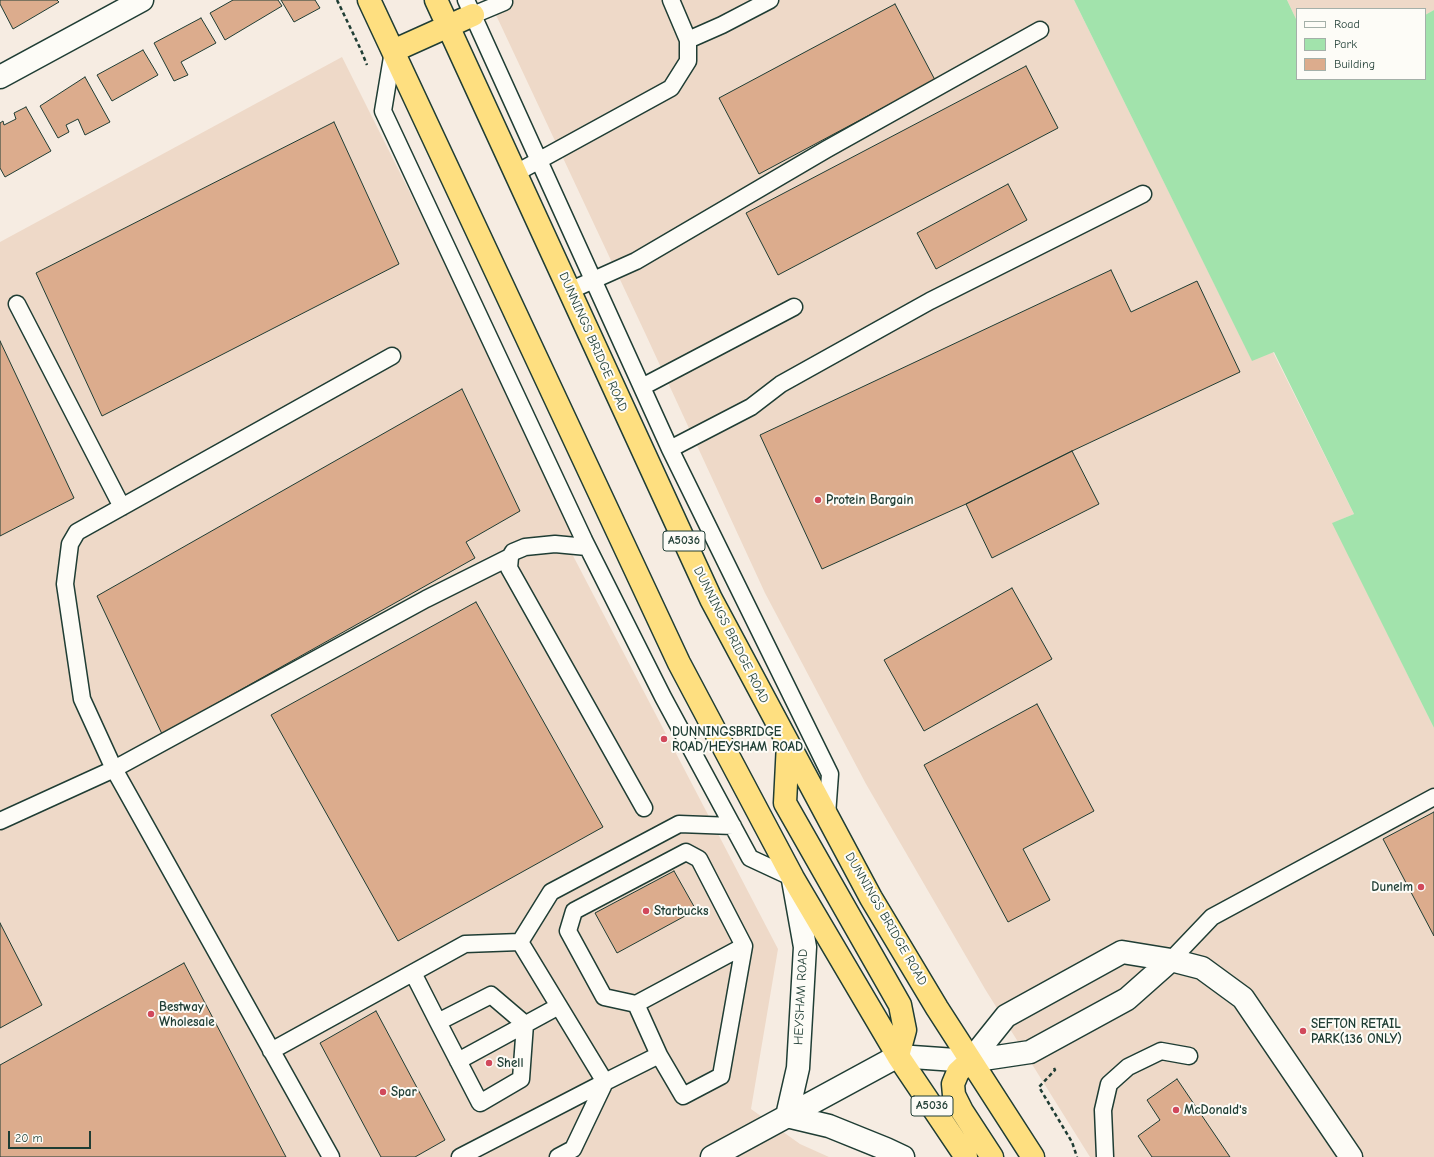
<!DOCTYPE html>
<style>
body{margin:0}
#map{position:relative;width:1434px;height:1157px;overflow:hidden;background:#f6ece2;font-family:"Comic Neue",sans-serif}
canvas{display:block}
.legend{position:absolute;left:1296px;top:8px;width:130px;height:72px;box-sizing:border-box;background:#fdfcf7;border:1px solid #a4b0a9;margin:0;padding:5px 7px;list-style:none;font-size:12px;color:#1f3d34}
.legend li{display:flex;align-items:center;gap:8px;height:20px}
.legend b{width:20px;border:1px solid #a4b0a9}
.scale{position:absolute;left:8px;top:1131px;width:83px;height:18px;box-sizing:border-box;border:2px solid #1f3d34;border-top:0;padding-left:5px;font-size:12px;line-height:14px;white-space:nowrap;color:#1f3d34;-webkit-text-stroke:3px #fdfcf7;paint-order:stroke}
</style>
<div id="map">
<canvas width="1434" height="1157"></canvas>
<ul class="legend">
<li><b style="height:5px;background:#fdfcf7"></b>Road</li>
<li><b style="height:11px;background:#a2e3ac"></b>Park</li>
<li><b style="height:11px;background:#dcac8d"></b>Building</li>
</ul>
<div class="scale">20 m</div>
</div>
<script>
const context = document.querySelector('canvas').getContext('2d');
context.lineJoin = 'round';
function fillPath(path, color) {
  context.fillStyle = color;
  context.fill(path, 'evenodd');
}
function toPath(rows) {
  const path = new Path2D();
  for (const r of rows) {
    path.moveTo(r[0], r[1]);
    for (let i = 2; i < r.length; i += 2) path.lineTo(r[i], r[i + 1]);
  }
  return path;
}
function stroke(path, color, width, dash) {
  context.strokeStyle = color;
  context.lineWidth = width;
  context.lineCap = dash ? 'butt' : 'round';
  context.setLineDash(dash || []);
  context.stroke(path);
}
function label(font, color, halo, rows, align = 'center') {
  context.font = font + ' "Comic Neue",sans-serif';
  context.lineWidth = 4;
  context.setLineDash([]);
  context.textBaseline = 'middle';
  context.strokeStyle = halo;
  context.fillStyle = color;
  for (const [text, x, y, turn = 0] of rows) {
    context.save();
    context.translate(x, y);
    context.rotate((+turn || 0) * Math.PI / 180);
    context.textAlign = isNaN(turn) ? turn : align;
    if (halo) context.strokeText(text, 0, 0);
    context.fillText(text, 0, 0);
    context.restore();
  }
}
const built = toPath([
 [489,0,1074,0,1252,360,1273,352,1354,514,1333,523,1434,728,1434,1157,1090,1157,985,989,866,784,765,593,646,335],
 [1287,0,1434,0,1434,10,1425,15,1425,9,1297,9,1297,21],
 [342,57,584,540,569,548,778,949,751,1109,800,1144,829,1157,0,1157,0,242]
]);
const green = toPath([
 [1074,0,1287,0,1297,21,1297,79,1425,79,1425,15,1434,10,1434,728,1332,523,1354,514,1274,352,1252,361]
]);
const building = toPath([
 [0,0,57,0,59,2,13,29,0,4,0,0],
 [233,0,278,0,282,6,225,40,210,13,233,0],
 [281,0,315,0,320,8,294,22,281,0],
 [895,4,935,80,759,174,719,98,895,4],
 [201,18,216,43,181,62,188,75,174,81,154,43,201,18],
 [143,50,158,75,112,101,97,75,143,50],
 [1026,66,1058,128,778,275,746,213,1026,66],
 [85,77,110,122,85,135,78,119,66,125,69,132,58,138,40,106,85,77],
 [26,107,51,151,5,177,0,168,0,123,3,121,4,125,16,119,14,113,26,107],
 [334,122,399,264,102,416,36,273,334,122],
 [1008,184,1027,220,936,269,917,233,1008,184],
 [1111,270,1131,312,1197,281,1240,372,1072,451,966,504,822,569,760,435,1111,270],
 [0,341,74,498,0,536,0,341],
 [462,389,520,511,466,542,475,558,162,734,97,596,462,389],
 [1072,451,1099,504,992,558,966,504,1072,451],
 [1012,588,1052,659,924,731,884,660,1012,588],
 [476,602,603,827,398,941,271,715,476,602],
 [1037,704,1094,811,1023,849,1050,900,1008,922,924,765,1037,704],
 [1434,812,1434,936,1383,839,1434,812],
 [674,871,696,910,617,953,595,913,674,871],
 [0,923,42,1005,0,1028,0,923],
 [184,963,286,1157,0,1157,0,1065,184,963],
 [376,1011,445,1140,415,1157,381,1157,320,1043,376,1011],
 [1177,1079,1230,1157,1152,1157,1138,1136,1160,1120,1147,1100,1177,1079]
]);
const path = toPath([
 [337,0,361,50,367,65],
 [1054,1068,1055,1070,1039,1087,1072,1142,1077,1157]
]);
const lane = toPath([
 [466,0,670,449,830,774,827,815],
 [473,15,504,2,503,0],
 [688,40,722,25,770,0],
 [393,51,383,111,584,540,663,697,750,858,793,878],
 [516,173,671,88,688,61,688,40,671,0],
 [569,291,636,261,827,149,1040,30],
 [17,304,122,507],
 [642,387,794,307],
 [670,449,751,407,781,384,930,301,1143,194],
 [587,547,555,544,525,547,513,552,510,557,509,568,644,808],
 [0,821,114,769,426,599,510,557],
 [520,942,551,892,679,824,733,826],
 [1171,960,1212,917,1434,797],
 [413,973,438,1022,480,1103,521,1079,525,1024,491,995,438,1022],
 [271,1051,465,944,520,942,605,1082,659,1055,636,1004],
 [659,1055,683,1096,721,1076,744,946,699,859,686,852,574,911,568,931,604,997,636,1004,744,946],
 [458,1061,559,1006],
 [331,1157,114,769,82,699,65,584,70,544,77,532,392,356],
 [460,1157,605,1082],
 [558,1157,573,1149,605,1082],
 [1105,1157,1103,1110,1109,1084,1128,1067,1161,1051,1189,1056]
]);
const street = toPath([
 [0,77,142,0],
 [793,880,805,947,798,1068,787,1116,829,1126,886,1149,903,1157],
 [970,1061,1006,1016,1122,952,1171,960,1202,968,1243,998,1351,1157],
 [712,1157,898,1056,970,1061,1030,1052,1127,999,1171,960]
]);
const highway = toPath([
 [369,0,679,663,793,878,898,1056,966,1157],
 [436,0,711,599,871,898,937,1008,1033,1157],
 [393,51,473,15],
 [788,743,785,803,900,1005,905,1030,898,1056],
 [970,1061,958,1072,953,1084,954,1095,962,1111,992,1157]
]);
const markers = [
 [818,500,4,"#d1495b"],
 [664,739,4,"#d1495b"],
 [1421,887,4,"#d1495b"],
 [646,911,4,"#d1495b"],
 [151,1014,4,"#d1495b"],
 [1303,1031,4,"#d1495b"],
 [489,1063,4,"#d1495b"],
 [383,1092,4,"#d1495b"],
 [1176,1110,4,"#d1495b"]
];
const shields = [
 [684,541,42],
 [932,1106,42]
];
const shieldNames = [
 ["A5036",684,541],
 ["A5036",932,1106]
];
const streetNames = [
 ["DUNNINGS BRIDGE ROAD",593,342,66],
 ["DUNNINGS BRIDGE ROAD",731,635,63],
 ["DUNNINGS BRIDGE ROAD",886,919,60],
 ["HEYSHAM ROAD",801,997,-87]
];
const poiNames = [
 ["Protein Bargain",826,500],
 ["DUNNINGSBRIDGE",672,732],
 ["ROAD/HEYSHAM ROAD",672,747],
 ["Dunelm",1413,887,"right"],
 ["Starbucks",654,911],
 ["Bestway",159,1007],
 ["Wholesale",159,1022],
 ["SEFTON RETAIL",1311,1024],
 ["PARK(136 ONLY)",1311,1039],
 ["Shell",497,1063],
 ["Spar",391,1092],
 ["McDonald's",1184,1110]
];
fillPath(built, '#eed9c8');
fillPath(green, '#a2e3ac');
fillPath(building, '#dcac8d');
stroke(building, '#1f3d34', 1);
stroke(lane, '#1f3d34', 19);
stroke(street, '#1f3d34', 25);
stroke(highway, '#1f3d34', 25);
stroke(path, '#1f3d34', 2.5, [4, 3]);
stroke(lane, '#fdfcf7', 16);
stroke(street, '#fdfcf7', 22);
stroke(highway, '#fedf80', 22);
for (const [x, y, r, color] of markers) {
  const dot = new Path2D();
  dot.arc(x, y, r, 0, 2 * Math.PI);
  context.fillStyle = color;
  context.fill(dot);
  stroke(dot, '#fdfcf7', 1.5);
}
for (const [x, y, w] of shields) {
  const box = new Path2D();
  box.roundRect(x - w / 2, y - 10, w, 20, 3);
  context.fillStyle = '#fdfcf7';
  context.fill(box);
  stroke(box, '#1f3d34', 1);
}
label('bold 12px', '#1f3d34', null, shieldNames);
label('13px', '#1f3d34', '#fdfcf7', streetNames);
label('bold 13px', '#1f3d34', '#fdfcf7', poiNames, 'left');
</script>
